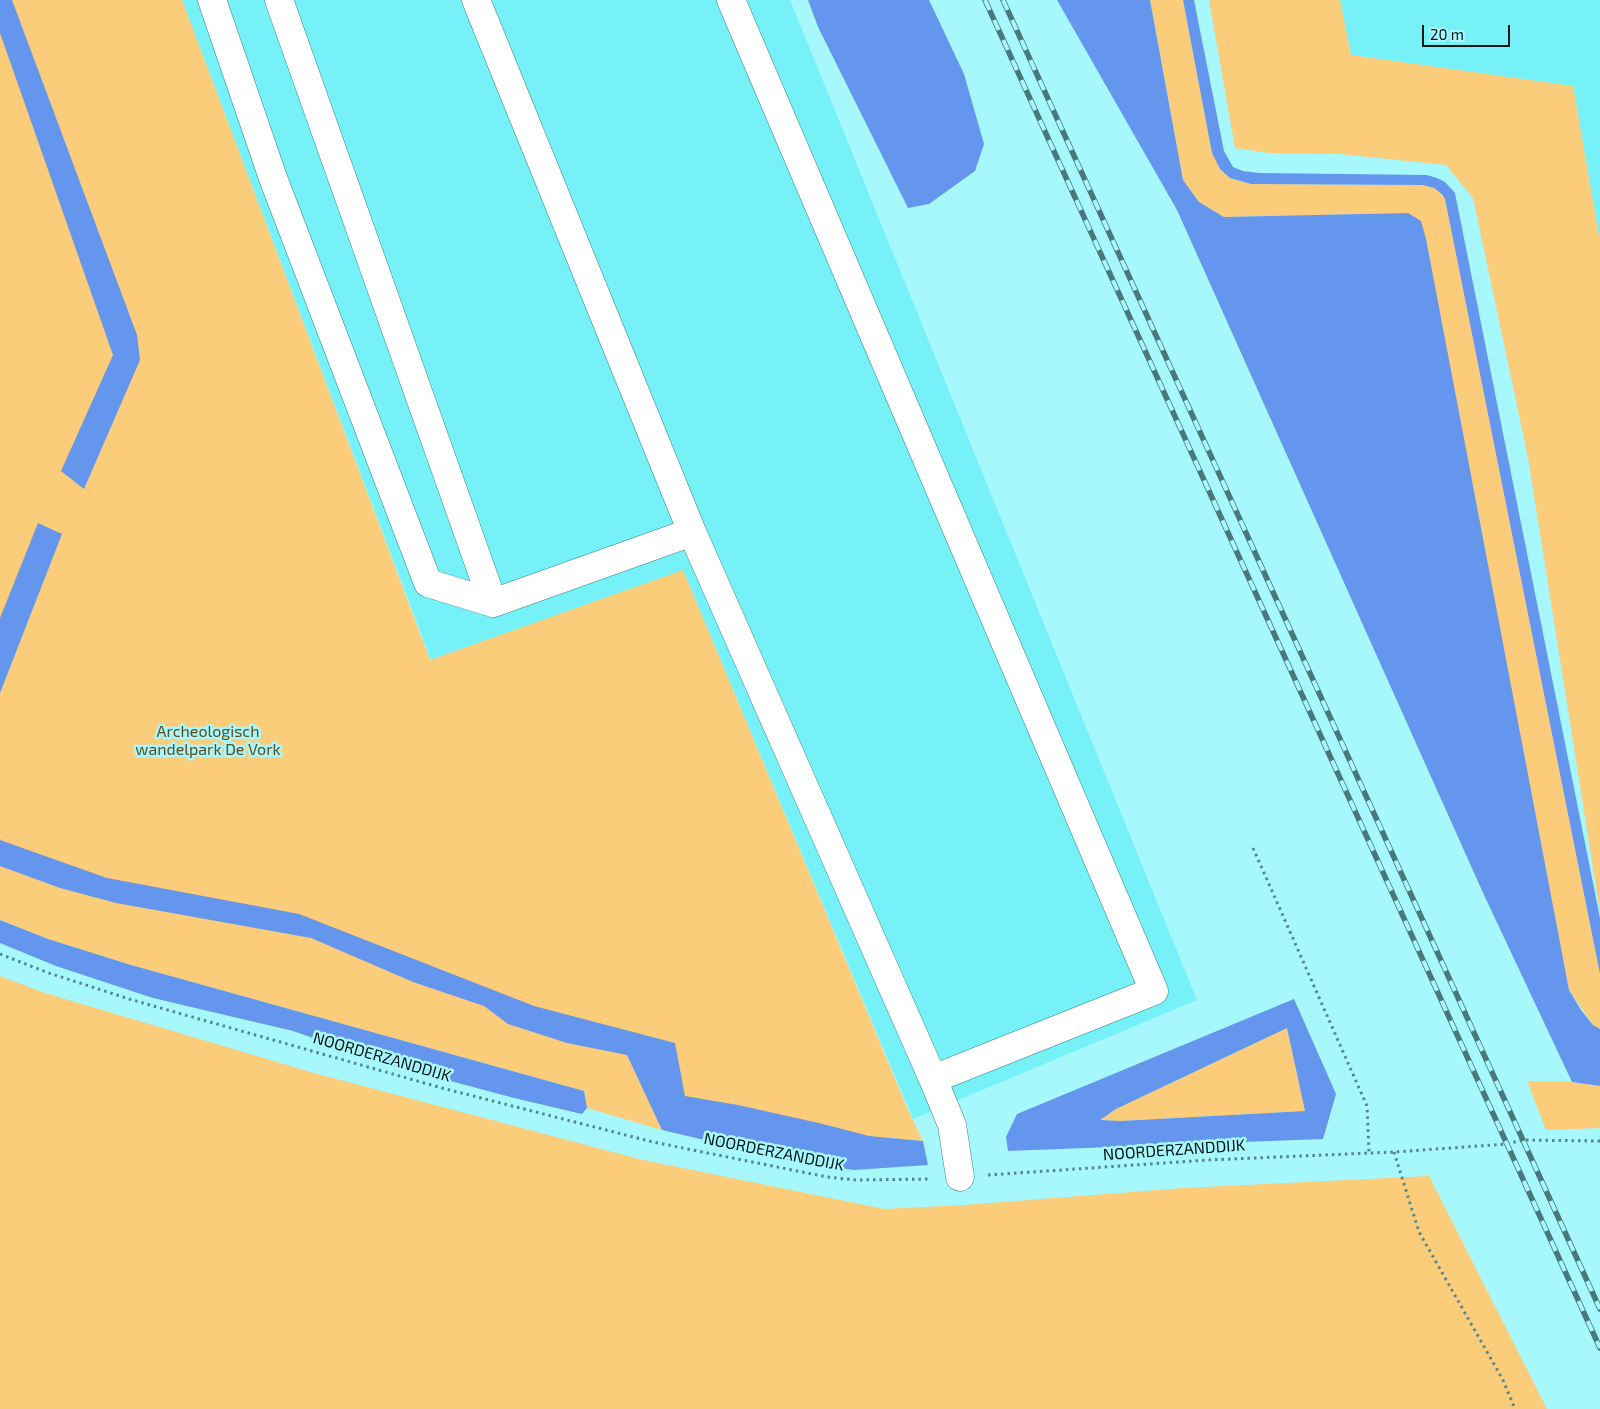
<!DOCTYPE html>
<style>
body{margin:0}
#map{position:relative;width:1600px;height:1409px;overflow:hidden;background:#a6f8fd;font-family:"Exo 2",sans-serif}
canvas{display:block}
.scale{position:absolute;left:1422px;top:25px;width:88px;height:22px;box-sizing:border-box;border:2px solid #001617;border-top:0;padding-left:6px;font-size:15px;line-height:18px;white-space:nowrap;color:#001617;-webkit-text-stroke:4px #a6f8fd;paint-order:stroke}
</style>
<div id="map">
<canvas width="1600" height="1409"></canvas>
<div class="scale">20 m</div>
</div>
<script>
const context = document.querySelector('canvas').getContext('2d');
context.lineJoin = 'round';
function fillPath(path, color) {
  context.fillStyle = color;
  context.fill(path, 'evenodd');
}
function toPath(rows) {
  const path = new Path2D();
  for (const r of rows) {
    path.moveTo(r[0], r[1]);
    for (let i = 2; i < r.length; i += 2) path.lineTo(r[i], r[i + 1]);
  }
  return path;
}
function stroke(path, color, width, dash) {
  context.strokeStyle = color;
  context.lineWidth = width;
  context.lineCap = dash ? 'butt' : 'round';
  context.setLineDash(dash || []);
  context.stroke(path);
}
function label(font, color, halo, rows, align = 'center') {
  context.font = font + ' "Exo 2",sans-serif';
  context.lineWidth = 5;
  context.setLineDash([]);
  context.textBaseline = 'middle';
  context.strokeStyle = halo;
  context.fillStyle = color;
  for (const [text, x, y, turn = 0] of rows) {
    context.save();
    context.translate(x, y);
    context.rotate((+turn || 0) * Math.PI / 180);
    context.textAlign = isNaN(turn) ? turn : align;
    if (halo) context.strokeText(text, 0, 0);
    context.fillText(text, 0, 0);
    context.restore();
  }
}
const built = toPath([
 [182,0,790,0,1197,1000,913,1119,683,570,431,660],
 [1340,0,1600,0,1600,242,1573,86,1351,55]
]);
const green = toPath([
 [0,0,182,0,430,660,683,570,908,1110,923,1141,883,1137,889,1151,649,1101,662,1130,587,1108,584,1091,131,965,48,939,0,920],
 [1150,0,1183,0,1212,153,1230,178,1251,184,1423,185,1434,188,1442,194,1445,199,1600,974,1600,1029,1593,1025,1569,990,1408,213,1224,217,1199,202,1183,180],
 [1209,0,1340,0,1351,55,1573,86,1600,242,1600,912,1528,458,1473,198,1446,165,1340,154,1269,153,1235,148],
 [0,976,45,993,314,1073,643,1160,885,1209,964,1205,1184,1188,1429,1176,1547,1409,0,1409],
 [1287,1028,1305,1111,1121,1121,1099,1120,1116,1109],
 [1527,1081,1572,1082,1600,1086,1600,1128,1546,1130]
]);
const water = toPath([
 [0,0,12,0,137,335,140,360,84,489,61,471,113,355,0,33],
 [808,0,929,0,964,74,984,144,975,171,929,204,908,208,818,27],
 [1057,0,1150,0,1183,180,1199,202,1224,217,1408,213,1421,221,1426,239,1569,990,1581,1010,1593,1025,1600,1029,1600,1086,1572,1082,1484,895,1177,210],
 [1183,0,1194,0,1224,151,1233,167,1243,171,1259,173,1427,175,1437,178,1445,182,1455,193,1600,918,1600,974,1445,199,1442,194,1434,188,1423,185,1251,184,1230,178,1220,169,1212,153],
 [38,523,62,534,0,693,0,618],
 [0,840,107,878,299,914,534,1006,675,1043,685,1096,738,1105,823,1124,869,1136,923,1141,928,1165,854,1170,802,1163,662,1130,627,1055,567,1043,508,1024,484,1006,413,982,311,938,116,903,60,888,0,866],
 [0,920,48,939,131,965,584,1091,587,1108,582,1114,514,1098,387,1064,293,1031,153,998,56,966,0,943],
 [1294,999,1336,1094,1323,1139,1008,1151,1006,1137,1017,1114],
 [1287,1028,1305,1111,1121,1121,1100,1120,1116,1109]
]);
const path = toPath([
 [1253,848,1367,1106,1369,1153],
 [0,954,46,972,129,999,442,1088,653,1142,827,1177,856,1180,931,1179],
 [1394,1152,1419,1232,1503,1380,1515,1409],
 [988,1175,1208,1160,1394,1152,1507,1144,1523,1140,1600,1141]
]);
const minor = toPath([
 [212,0,273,178,428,583,493,603,692,532],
 [279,0,493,603],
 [476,0,692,532,933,1079,952,1125,960,1177],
 [731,0,1154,991,933,1079]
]);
const rail = toPath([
 [985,0,1600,1348],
 [1003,0,1600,1309]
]);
const parkNames = [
 ["Archeologisch",208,732],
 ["wandelpark De Vork",208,750]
];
const streetNames = [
 ["NOORDERZANDDIJK",382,1057,16],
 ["NOORDERZANDDIJK",1174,1150,-4],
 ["NOORDERZANDDIJK",774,1152,11]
];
fillPath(built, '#77f1f8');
fillPath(green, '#fbcc7a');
fillPath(water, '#6596ed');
stroke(minor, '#31858a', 29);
stroke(path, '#53878a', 3, [2.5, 4]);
stroke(minor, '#fff', 28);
stroke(rail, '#48787b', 5.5);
stroke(rail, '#a6f8fd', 4, [11]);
label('16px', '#614a1e', '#a6f8fd', parkNames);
label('16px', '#001617', '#a6f8fd', streetNames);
</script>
